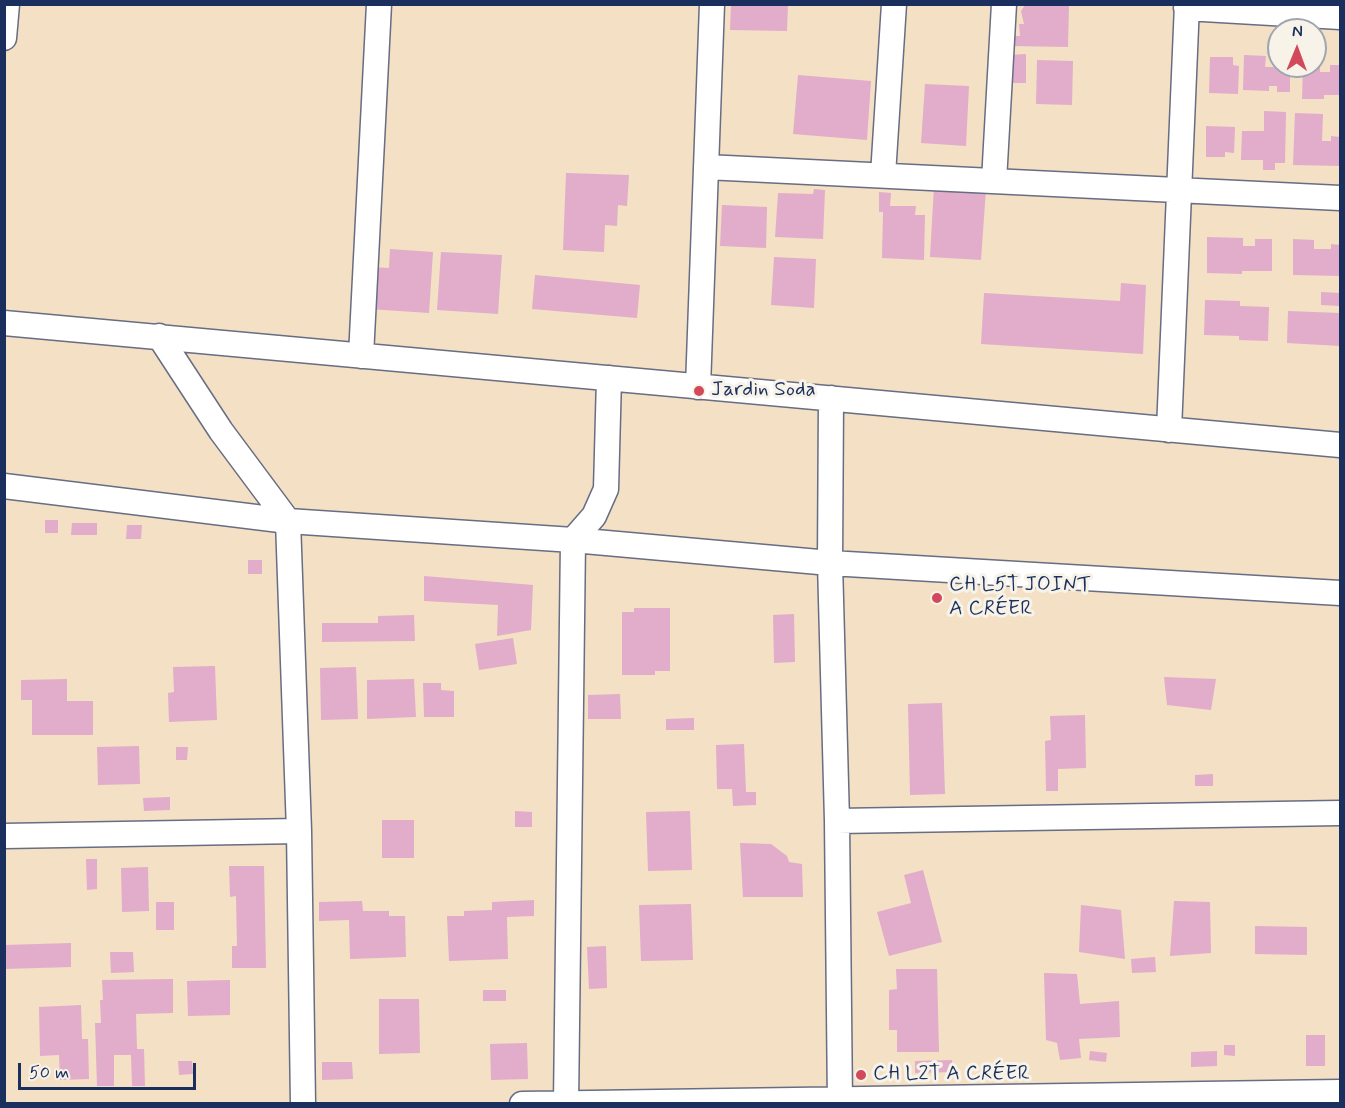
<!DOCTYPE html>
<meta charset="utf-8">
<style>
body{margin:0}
#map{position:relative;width:1345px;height:1108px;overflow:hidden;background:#f4e0c5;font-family:Mynerve,sans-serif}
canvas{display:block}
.frame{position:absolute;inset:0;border:6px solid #1b2f5e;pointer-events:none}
.north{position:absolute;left:1267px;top:18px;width:60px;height:60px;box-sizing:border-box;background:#f7f3e8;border:2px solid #9fa5b1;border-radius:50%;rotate:1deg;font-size:16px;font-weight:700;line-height:24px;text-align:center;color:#1b2f5e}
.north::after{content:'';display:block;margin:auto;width:21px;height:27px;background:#d1495b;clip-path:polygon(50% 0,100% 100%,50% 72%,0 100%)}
.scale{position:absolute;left:18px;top:1063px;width:178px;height:27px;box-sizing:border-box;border:3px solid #1b2f5e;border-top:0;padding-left:8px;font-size:18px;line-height:21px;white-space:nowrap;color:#1b2f5e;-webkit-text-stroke:4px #f7f3e8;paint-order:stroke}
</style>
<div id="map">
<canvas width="1345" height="1108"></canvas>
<div class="frame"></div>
<div class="north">N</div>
<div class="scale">50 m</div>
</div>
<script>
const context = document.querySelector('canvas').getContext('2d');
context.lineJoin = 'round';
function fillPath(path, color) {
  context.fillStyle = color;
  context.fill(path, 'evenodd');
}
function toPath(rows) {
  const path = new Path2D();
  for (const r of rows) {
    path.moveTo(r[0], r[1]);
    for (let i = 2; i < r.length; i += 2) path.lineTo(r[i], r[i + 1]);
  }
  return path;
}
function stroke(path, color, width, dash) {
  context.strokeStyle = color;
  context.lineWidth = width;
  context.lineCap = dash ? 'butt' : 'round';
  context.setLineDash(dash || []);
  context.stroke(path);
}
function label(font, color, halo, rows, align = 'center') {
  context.font = font + ' Mynerve,sans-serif';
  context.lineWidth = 6;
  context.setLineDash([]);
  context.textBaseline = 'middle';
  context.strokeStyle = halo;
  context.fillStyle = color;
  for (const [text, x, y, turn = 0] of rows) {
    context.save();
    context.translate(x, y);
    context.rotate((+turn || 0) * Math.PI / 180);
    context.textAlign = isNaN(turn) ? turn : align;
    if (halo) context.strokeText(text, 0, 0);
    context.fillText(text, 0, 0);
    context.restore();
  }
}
const building = toPath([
 [731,4,788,4,787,31,730,30],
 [1025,5,1069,5,1068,47,1011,46,1011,36,1020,36,1019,24,1024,24,1021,11],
 [1026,54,1026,83,1009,83,1009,55],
 [1244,55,1266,56,1265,67,1275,67,1275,60,1279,60,1279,66,1290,66,1290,92,1277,92,1277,86,1269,86,1269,91,1243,90],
 [1210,57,1233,57,1233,65,1239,66,1238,94,1209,93],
 [1037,60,1073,61,1072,105,1036,104],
 [1315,63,1320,63,1320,72,1330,72,1330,65,1340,65,1340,95,1324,95,1324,99,1302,99,1303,66,1315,66],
 [798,75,871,81,867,140,793,134],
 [925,84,969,86,966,146,921,143],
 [1264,111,1286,112,1285,163,1275,163,1275,170,1263,170,1263,160,1241,160,1242,131,1264,131],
 [1295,113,1323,114,1322,141,1331,141,1331,136,1340,137,1340,166,1293,165],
 [1206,126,1235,127,1234,153,1225,152,1225,157,1206,157],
 [566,173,629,175,627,206,618,205,617,226,605,225,604,252,563,250],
 [934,186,986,189,981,260,930,257],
 [814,189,825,190,823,239,775,237,778,193,813,194],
 [879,192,891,193,890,206,916,206,915,215,925,215,924,260,882,258,883,212,879,212],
 [722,205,767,207,766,248,720,246],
 [1207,237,1243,238,1243,246,1255,246,1255,239,1272,239,1272,271,1242,271,1242,274,1207,273],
 [1293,239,1314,240,1314,249,1331,249,1331,244,1340,245,1340,276,1293,275],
 [390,249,433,252,429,313,369,309,371,267,389,268],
 [441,252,502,255,498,314,437,310],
 [774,257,816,259,814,308,771,305],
 [535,275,640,285,637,318,532,309],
 [1121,283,1146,285,1143,354,981,344,984,293,1120,301],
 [1321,292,1340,293,1340,306,1321,305],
 [1205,300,1240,301,1240,306,1269,307,1268,341,1239,340,1239,336,1204,335],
 [1288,311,1340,313,1340,346,1287,343],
 [45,520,58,520,58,533,45,533],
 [72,523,97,523,97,535,71,535],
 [127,525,142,525,141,539,126,539],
 [248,560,262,560,262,574,248,574],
 [424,576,533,585,531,630,497,636,498,605,424,601],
 [634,608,670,608,670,671,655,671,655,675,622,675,622,612,634,612],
 [794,614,795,662,774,663,773,615],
 [414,615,415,641,322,642,322,623,378,623,378,616],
 [513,638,517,664,479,670,475,644],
 [215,666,217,720,169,722,168,693,174,692,173,667],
 [356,667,358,719,321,720,320,668],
 [1164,677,1216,679,1211,710,1167,705],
 [67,679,67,701,93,701,93,735,32,735,32,700,21,700,21,680],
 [414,679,416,717,367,719,367,680],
 [423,683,441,683,441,690,454,691,454,717,424,717],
 [620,694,621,719,588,719,588,695],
 [942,703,945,794,910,795,908,704],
 [1085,715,1086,768,1058,769,1058,791,1046,791,1045,741,1051,740,1050,716],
 [694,718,694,730,666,730,666,719],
 [744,744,746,792,756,792,756,805,733,806,732,789,717,789,716,745],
 [139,746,140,784,98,785,97,747],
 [176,747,188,747,187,760,176,760],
 [1213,774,1213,786,1195,786,1195,775],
 [170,797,170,810,144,811,143,798],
 [515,811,532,812,532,827,515,827],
 [690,811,692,870,648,871,646,812],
 [382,820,414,820,414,858,382,858],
 [740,843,771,844,787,856,789,862,802,864,803,897,743,897],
 [86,859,97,859,97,889,87,890],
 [229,866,264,866,266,968,232,968,232,946,237,946,236,896,230,897],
 [148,867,149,911,122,912,121,868],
 [923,870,942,942,889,956,877,912,911,903,904,875],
 [534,900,534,916,507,917,508,959,449,961,447,916,464,916,464,911,492,910,492,902],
 [362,901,363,911,389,911,389,916,405,916,406,957,350,959,349,920,319,921,319,902],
 [1174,901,1210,902,1211,953,1170,956],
 [156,902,174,902,174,930,156,930],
 [691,904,693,960,641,961,639,905],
 [1081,905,1121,910,1125,959,1079,952],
 [1255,926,1307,927,1307,955,1255,954],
 [71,943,71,967,4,969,4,945],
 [606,946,607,988,589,989,587,947],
 [110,952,133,952,134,972,111,973],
 [1155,957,1156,972,1132,973,1131,959],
 [896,969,937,969,939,1052,897,1052,897,1030,889,1030,889,990,897,989],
 [1044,973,1077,974,1080,1004,1119,1001,1120,1037,1079,1039,1081,1058,1060,1060,1057,1043,1046,1040],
 [173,979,173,1013,136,1014,137,1049,144,1049,145,1086,132,1086,131,1055,114,1055,114,1086,97,1086,95,1023,101,1023,100,1000,103,1000,102,980],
 [230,980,230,1015,188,1016,187,981],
 [483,990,506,990,506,1001,483,1001],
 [379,999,419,999,420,1053,379,1054],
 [81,1005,82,1039,88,1039,89,1079,60,1080,59,1055,40,1056,39,1007],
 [1306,1035,1325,1035,1325,1066,1306,1066],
 [527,1043,528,1079,491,1080,490,1044],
 [1224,1045,1235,1045,1235,1056,1224,1055],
 [1090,1051,1107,1053,1106,1062,1089,1060],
 [1217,1051,1217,1066,1191,1067,1191,1052],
 [952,1060,953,1072,915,1073,915,1061],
 [178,1061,192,1061,193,1074,179,1075],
 [322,1062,352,1062,353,1079,322,1080]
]);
const minor = toPath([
 [1186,8,1340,17],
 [4,38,7,4],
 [706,167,1340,198],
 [883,175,894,4],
 [994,181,1004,4],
 [4,323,1340,445],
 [159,336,221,431,288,521,299,831,303,1104],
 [361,356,379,4],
 [698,387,712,4],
 [831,398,830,563,837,821,840,1104],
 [1169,430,1187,4],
 [4,486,288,521,573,540,830,563,1340,593],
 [837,821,1340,813],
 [4,836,299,831],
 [522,1104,1340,1092],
 [566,1104,573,540,594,516,606,489,609,378]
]);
const markers = [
 [699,391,6,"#d1495b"],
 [937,598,6,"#d1495b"],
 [861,1075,6,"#d1495b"]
];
const poiNames = [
 ["Jardin Soda",711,391],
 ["CH L5T JOINT",949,586],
 ["A CRÉER",949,610],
 ["CH L2T A CRÉER",873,1075]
];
fillPath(building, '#e1adca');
stroke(minor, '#676d82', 27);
stroke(minor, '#fff', 24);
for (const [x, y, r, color] of markers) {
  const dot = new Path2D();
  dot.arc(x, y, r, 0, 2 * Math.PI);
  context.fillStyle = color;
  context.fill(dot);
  stroke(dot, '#f7f3e8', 2);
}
label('21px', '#1b2f5e', '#f7f3e8', poiNames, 'left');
</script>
